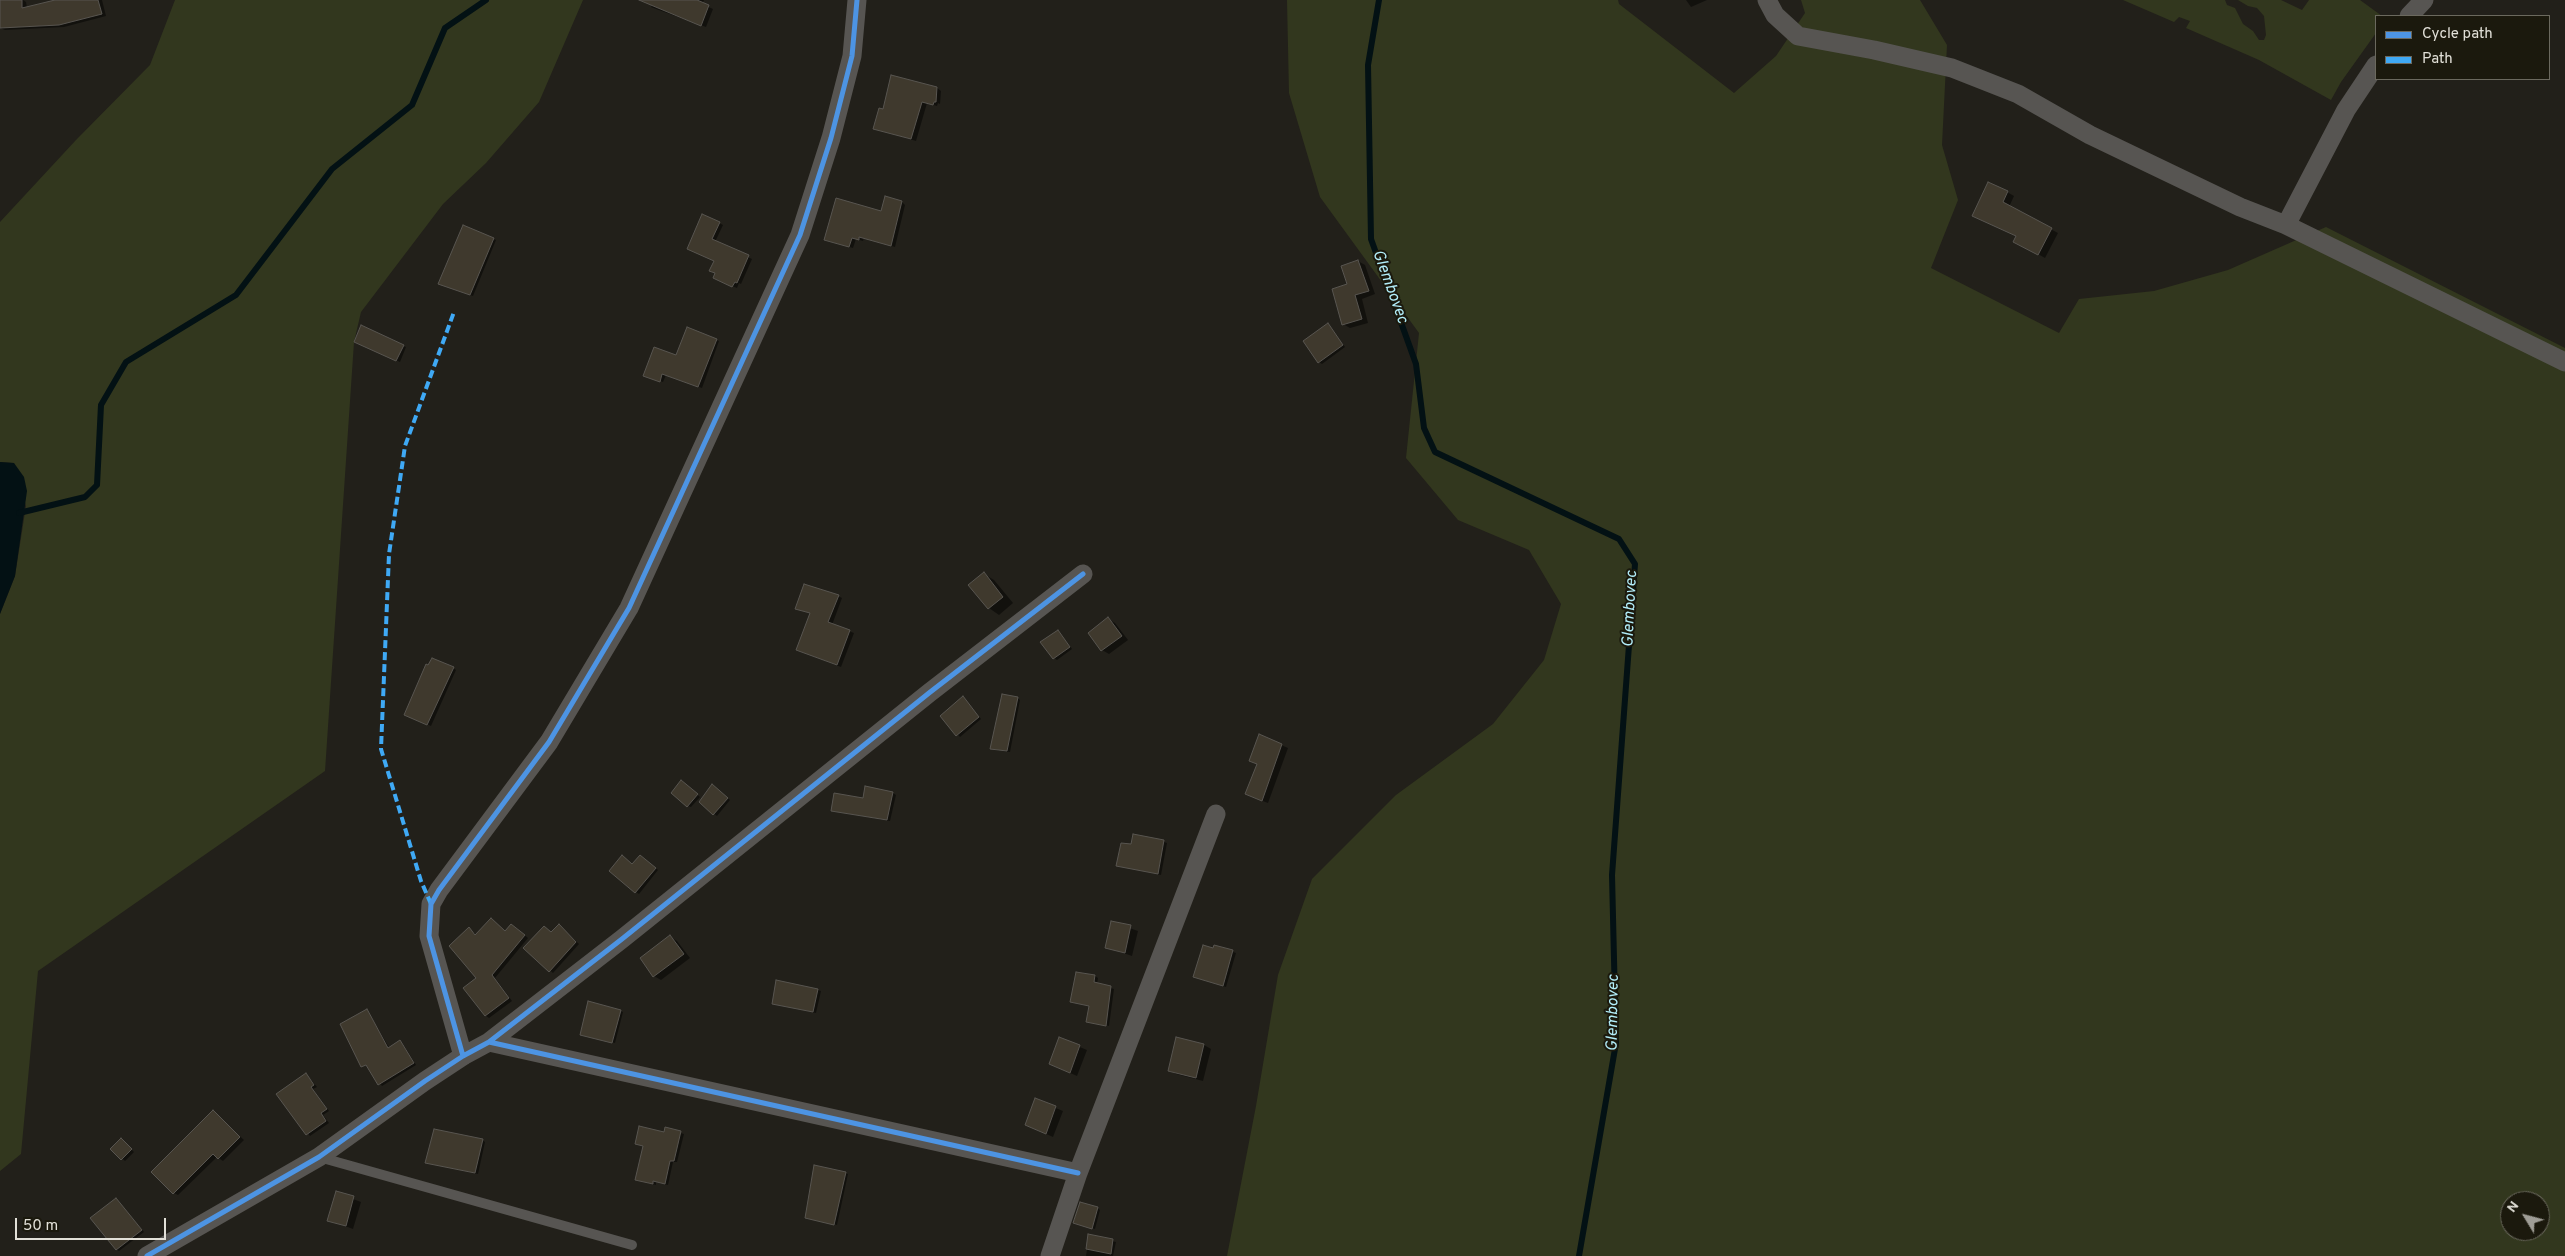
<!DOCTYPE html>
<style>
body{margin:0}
#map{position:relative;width:2565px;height:1256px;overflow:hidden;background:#22201a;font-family:Overpass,sans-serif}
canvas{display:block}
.legend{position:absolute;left:2375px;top:15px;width:175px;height:65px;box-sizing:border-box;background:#1b190d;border:1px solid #6b695e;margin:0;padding:6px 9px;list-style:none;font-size:15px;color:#e2e0d8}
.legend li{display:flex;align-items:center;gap:10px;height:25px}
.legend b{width:25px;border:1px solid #6b695e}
.north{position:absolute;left:2500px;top:1191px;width:50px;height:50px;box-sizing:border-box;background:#1b190d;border:1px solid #6b695e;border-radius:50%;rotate:307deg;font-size:14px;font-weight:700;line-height:20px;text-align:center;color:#e2e0d8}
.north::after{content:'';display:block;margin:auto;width:18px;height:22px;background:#9f9d96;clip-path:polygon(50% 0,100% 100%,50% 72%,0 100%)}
.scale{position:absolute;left:15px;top:1218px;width:151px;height:22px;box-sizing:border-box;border:2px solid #e2e0d8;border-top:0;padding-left:6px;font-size:15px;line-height:18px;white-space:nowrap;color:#e2e0d8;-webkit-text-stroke:4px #1b190d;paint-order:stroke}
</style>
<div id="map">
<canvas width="2565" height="1256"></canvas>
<ul class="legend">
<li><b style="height:6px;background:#4d94e3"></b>Cycle path</li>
<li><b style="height:6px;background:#3fa9f5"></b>Path</li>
</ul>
<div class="north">N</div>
<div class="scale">50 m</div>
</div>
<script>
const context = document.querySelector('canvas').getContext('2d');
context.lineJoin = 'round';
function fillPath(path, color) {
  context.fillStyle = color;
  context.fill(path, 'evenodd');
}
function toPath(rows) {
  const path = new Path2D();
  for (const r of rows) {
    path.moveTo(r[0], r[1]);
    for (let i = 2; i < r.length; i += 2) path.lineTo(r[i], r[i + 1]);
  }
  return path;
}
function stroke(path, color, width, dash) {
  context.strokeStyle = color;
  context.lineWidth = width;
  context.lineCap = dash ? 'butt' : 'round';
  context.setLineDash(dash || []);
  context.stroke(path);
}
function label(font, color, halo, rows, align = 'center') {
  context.font = font + ' Overpass,sans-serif';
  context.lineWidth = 4;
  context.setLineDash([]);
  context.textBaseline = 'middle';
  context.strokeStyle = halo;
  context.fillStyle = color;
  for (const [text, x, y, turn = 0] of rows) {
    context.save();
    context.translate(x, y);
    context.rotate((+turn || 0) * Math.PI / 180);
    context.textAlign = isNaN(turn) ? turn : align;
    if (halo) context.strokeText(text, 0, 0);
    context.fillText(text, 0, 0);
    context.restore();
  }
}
const green = toPath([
 [175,0,583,0,539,102,486,163,443,204,361,312,354,342,325,771,38,971,21,1154,0,1171,0,614,15,576,26,506,14,463,0,462,0,222,76,140,150,65],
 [1287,0,1618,0,1619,4,1734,93,1776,56,1805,13,1801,0,1920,0,1947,45,1942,145,1958,200,1931,268,2059,333,2079,299,2154,291,2228,270,2326,227,2565,348,2565,1256,1227,1256,1256,1106,1278,975,1312,879,1396,795,1493,724,1544,660,1561,604,1529,550,1458,520,1406,458,1419,333,1320,197,1289,93],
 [2510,1201,2540,1201,2540,1231,2510,1231],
 [2123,0,2225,0,2227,5,2235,8,2243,24,2253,31,2259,40,2264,40,2266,35,2264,16,2257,8,2248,6,2238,0,2281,0,2302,10,2309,0,2360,0,2382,16,2376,16,2376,33,2341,82,2331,100,2259,60,2186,28,2190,21,2179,17,2174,22]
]);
const water = toPath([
 [0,462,14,463,24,477,27,491,15,576,0,614]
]);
const shadow = toPath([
 [23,0,26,2,27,8,60,0,102,0,106,16,64,27,5,30,0,28,0,1],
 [654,0,704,0,702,4,713,9,706,27,656,9,651,7],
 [1686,0,1707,0,1691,7],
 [937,88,941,91,940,104,938,103,937,106,927,103,916,141,875,128,884,111],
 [2007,192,2014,196,2009,207,2058,233,2045,258,2022,245,2017,236,1981,219],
 [902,202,905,205,895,247,864,238,863,241,856,239,853,248,826,240],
 [719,223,723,225,715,242,752,259,741,284,739,283,737,288,718,280,715,261,693,251],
 [493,239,496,240,473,296,443,285],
 [1358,261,1365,265,1375,294,1362,299,1368,323,1350,328,1343,324,1349,285],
 [1328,325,1345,347,1322,364,1319,362],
 [716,340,719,341,702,388,666,375,663,382,648,377,677,357],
 [359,343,403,346,406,347,400,362],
 [984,574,994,580,1013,603,999,615,989,608],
 [838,596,842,598,832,625,854,633,841,667,797,650,811,614,797,608],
 [1108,619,1115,623,1128,640,1109,654,1102,650],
 [1058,631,1072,649,1057,660,1054,658],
 [453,668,456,670,431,726,409,716],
 [963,698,981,719,960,737,941,716],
 [1017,698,1020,700,1010,752,994,750,991,748],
 [1260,736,1288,748,1268,803,1252,797,1258,764],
 [684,784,700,797,691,807,688,806],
 [716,788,730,800,717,816,700,802],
 [893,793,896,795,890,821,832,811],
 [1164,842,1167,843,1161,875,1118,865],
 [643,858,658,870,639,894,636,892,633,865],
 [495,922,506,932,515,927,528,938,495,978,512,1001,489,1018,485,1015,469,929,477,935],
 [1112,922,1138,931,1132,956,1106,947],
 [544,927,552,933,562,928,579,944,553,973,525,948],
 [670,937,677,941,690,958,661,980,654,976],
 [1215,946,1236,953,1226,987,1195,977],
 [1077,973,1095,976,1098,978,1097,984,1114,989,1109,1026,1087,1021,1090,1006,1072,1002],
 [818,990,821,991,816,1013,773,1003],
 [367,1010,390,1049,400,1042,403,1044,416,1065,382,1086,368,1066,362,1066],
 [620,1011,623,1012,615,1043,584,1036],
 [1060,1039,1087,1050,1077,1076,1050,1064],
 [1177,1039,1204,1045,1211,1049,1203,1081,1176,1074,1169,1070],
 [306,1074,317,1087,313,1089,329,1111,323,1115,329,1123,310,1136,278,1094],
 [1036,1100,1063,1111,1053,1137,1026,1125],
 [213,1112,244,1140,223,1161,217,1157,178,1195,174,1193],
 [666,1129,684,1134,677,1162,673,1162,668,1185,656,1182,656,1185,640,1181,637,1180,644,1147,636,1144,665,1133],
 [122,1140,134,1152,125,1161,112,1149],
 [482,1140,485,1142,478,1174,427,1162],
 [845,1173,848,1174,837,1225,807,1217],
 [337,1193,361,1202,353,1229,329,1220],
 [117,1200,144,1232,119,1251,116,1249],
 [1097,1208,1100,1210,1095,1229,1074,1223],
 [1089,1236,1116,1242,1113,1256,1086,1256]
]);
const stream = toPath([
 [1379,0,1368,65,1371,239,1416,364,1424,428,1435,452,1619,539,1635,564,1612,875,1616,1043,1579,1256],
 [19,513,85,497,97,485,101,405,126,362,236,295,332,169,412,105,445,28,486,0]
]);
const building = toPath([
 [0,0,22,0,22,8,55,0,98,0,102,14,59,25,0,28,0,0],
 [639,0,697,0,709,5,701,26,639,0],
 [891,75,937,87,936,102,934,102,933,105,922,102,911,139,873,129,879,108,883,109,891,75],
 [1988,182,2008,191,2003,202,2052,228,2038,255,2013,242,2016,236,1972,216,1988,182],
 [885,196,902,201,891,246,859,237,859,240,852,238,849,247,824,240,836,198,881,211,885,196],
 [702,214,720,222,712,239,749,255,737,283,735,282,732,287,713,278,715,273,709,271,714,261,687,249,702,214],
 [463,225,494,238,470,295,438,284,463,225],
 [1358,260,1369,291,1355,295,1362,319,1342,325,1332,289,1347,284,1341,266,1358,260],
 [1328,323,1343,345,1318,363,1303,341,1328,323],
 [361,325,404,345,396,361,354,342,361,325],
 [687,327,717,339,698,387,662,374,660,382,643,376,654,347,676,355,687,327],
 [984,572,1003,597,988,609,968,585,984,572],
 [804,584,839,595,828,622,850,630,837,665,796,650,810,613,795,609,804,584],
 [1108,617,1122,636,1101,651,1088,633,1108,617],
 [1058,630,1070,647,1053,659,1040,642,1058,630],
 [432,658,454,667,427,725,404,715,426,664,428,665,432,658],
 [1002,694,1018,697,1007,751,990,749,1002,694],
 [963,696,979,717,956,736,940,716,963,696],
 [1259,734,1282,744,1262,801,1245,794,1257,764,1249,761,1259,734],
 [681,780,698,794,687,807,671,793,681,780],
 [712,784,728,798,713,815,699,802,712,784],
 [865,786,893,792,887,820,831,811,834,793,863,798,865,786],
 [1133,834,1164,840,1158,874,1116,866,1121,843,1131,844,1133,834],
 [622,855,632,864,640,855,656,868,635,893,609,871,622,855],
 [491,918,505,931,511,924,525,935,492,975,509,998,485,1016,463,988,476,978,449,946,469,927,475,935,491,918],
 [1111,921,1131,925,1125,953,1105,948,1111,921],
 [559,924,576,942,549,972,523,948,544,926,551,932,559,924],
 [670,935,684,954,653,977,640,958,670,935],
 [1203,945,1213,948,1214,945,1233,950,1223,986,1193,977,1203,945],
 [1076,972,1095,975,1094,982,1111,986,1106,1026,1086,1022,1089,1006,1070,1002,1076,972],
 [776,980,818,989,813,1012,772,1004,776,980],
 [588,1001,621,1010,612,1043,580,1035,588,1001],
 [367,1009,388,1048,400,1040,414,1063,378,1085,366,1065,361,1067,340,1024,367,1009],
 [1059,1037,1080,1045,1070,1073,1049,1064,1059,1037],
 [1176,1037,1204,1044,1196,1078,1168,1071,1176,1037],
 [306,1073,314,1085,311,1087,327,1109,321,1113,326,1121,306,1135,276,1094,306,1073],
 [1035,1098,1056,1106,1046,1134,1025,1125,1035,1098],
 [213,1110,240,1137,218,1159,213,1154,173,1194,151,1172,213,1110],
 [639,1126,664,1132,665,1127,681,1131,674,1161,670,1161,665,1184,653,1181,653,1184,635,1180,643,1146,635,1144,639,1126],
 [434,1129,483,1139,475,1173,425,1163,434,1129],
 [121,1138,132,1149,121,1160,110,1149,121,1138],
 [814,1165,846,1172,834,1225,805,1218,814,1165],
 [336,1191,354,1196,346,1226,327,1221,336,1191],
 [116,1198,142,1230,116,1250,90,1218,116,1198],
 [1080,1202,1098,1207,1092,1229,1073,1223,1080,1202],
 [1088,1234,1113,1239,1111,1254,1086,1249,1088,1234]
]);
const lane = toPath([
 [319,1157,632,1245]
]);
const street = toPath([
 [1767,0,1775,15,1798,36,1874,50,1952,68,2018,94,2090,135,2240,207,2286,225],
 [2409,16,2424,0],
 [2376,65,2346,110,2286,225,2565,362],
 [489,1042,1078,1173],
 [463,1056,429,936,431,904,439,890,549,742,629,608,800,235,831,138,852,56,857,0],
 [147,1256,319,1157,425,1081,463,1056,489,1042,622,939,929,693,1083,574],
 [1050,1256,1078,1173,1216,814]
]);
const quiet = toPath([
 [431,904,421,881,381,749,389,554,405,446,454,312]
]);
const cycleway = toPath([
 [489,1042,1078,1173],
 [463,1056,429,936,431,904,439,890,549,742,629,608,800,235,831,138,852,56,857,0],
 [147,1256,319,1157,425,1081,463,1056,489,1042,622,939,929,693,1083,574]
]);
const waterNames = [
 ["Glembovec",1389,287,70],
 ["Glembovec",1631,609,-87],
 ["Glembovec",1614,1013,-89]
];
fillPath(green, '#32371e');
fillPath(water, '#031114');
fillPath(shadow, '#0007');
stroke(stream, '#031114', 6);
fillPath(building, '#3f392d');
stroke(building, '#585550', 1);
stroke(lane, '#575552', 10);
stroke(street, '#575552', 19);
stroke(quiet, '#3fa9f5', 4, [8, 4]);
stroke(cycleway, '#4d94e3', 5);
label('italic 16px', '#b2edf9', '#1b190d', waterNames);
</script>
